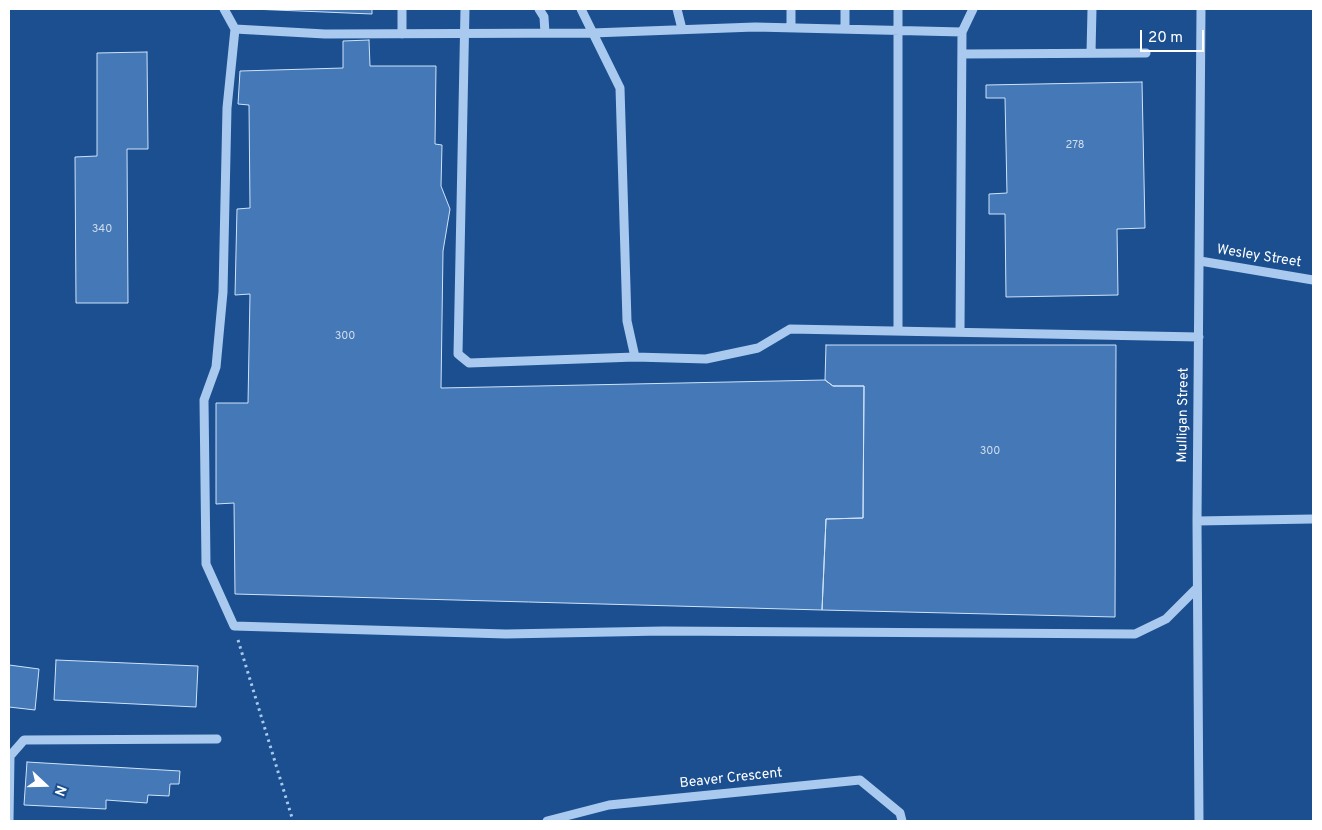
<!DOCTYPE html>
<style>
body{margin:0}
#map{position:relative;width:1322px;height:830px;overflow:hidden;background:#1b4f8f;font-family:Overpass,sans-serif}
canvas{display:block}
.frame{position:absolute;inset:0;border:10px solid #fff;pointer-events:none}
.north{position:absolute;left:20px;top:760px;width:50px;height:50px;-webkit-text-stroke:4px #1b4f8f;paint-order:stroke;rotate:111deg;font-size:14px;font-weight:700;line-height:20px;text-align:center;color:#fff}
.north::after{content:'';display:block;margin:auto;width:18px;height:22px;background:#fff;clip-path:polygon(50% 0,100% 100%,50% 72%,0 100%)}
.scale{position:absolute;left:1140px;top:30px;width:64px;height:22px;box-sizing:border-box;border:2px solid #fff;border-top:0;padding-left:6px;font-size:15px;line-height:18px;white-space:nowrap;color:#fff;-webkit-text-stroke:4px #1b4f8f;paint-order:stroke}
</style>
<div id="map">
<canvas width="1322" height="830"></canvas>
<div class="frame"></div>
<div class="north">N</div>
<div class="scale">20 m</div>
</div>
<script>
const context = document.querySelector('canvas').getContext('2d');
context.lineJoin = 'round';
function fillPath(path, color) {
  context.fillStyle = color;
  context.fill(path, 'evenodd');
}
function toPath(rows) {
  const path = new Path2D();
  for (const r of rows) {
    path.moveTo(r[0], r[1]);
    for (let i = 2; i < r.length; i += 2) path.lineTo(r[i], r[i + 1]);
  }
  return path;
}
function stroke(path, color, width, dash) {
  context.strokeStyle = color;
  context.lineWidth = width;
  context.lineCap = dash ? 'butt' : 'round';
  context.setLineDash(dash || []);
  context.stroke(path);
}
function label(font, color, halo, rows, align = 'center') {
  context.font = font + ' Overpass,sans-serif';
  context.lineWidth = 4;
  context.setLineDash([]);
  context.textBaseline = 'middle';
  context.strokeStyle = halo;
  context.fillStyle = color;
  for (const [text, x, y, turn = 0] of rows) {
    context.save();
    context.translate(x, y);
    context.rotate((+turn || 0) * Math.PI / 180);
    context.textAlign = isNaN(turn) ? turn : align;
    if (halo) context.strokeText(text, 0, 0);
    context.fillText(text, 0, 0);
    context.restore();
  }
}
const building = toPath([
 [251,9,372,9,372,14,251,9],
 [369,40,370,66,436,66,435,144,442,145,441,186,450,209,443,251,441,388,825,380,833,386,864,386,863,518,826,519,822,610,235,594,234,503,216,504,216,403,248,403,250,294,235,295,237,209,250,208,249,105,238,104,240,71,343,68,343,41,369,40],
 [147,52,148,149,127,149,128,303,76,303,75,157,97,156,97,53,147,52],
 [1142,82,1145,228,1117,229,1118,295,1006,297,1005,214,989,214,989,194,1007,193,1005,98,986,98,986,85,1142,82],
 [826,345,1116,345,1115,617,822,610,826,519,863,518,864,386,833,386,825,380,826,345],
 [56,660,198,666,196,707,54,700,56,660],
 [9,665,39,669,35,710,9,707,9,665],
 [27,762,180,771,179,784,170,784,169,796,148,795,147,803,106,800,106,809,24,805,27,762]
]);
const path = toPath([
 [238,640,293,821]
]);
const minor = toPath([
 [224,9,235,29,325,34,592,33,755,27,962,32,960,331],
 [465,9,458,354,469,363,635,357],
 [539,9,544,17,545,33],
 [581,9,620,88,627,321,635,357,706,359,758,348,790,329,1199,337],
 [677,9,682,29],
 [791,9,791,28],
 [898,9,898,330],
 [235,29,227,108,223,292,216,367,204,400,206,564,234,626,506,634,663,631,1135,634,1166,619,1197,588],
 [845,29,845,9],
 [962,32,973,9],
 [402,34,402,9],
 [1091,53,1092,9],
 [962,54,1146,53],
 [1200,261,1313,280],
 [1197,521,1313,519],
 [9,821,10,756,24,740,217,739],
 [547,821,609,805,860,780,900,813,902,821],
 [1199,821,1197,521,1201,9]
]);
const numberNames = [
 ["278",1075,146],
 ["340",102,230],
 ["300",345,337],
 ["300",990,452]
];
const streetNames = [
 ["Wesley Street",1259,257,9],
 ["Mulligan Street",1184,415,-89],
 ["Beaver Crescent",731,779,-6]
];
fillPath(building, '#4478b7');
stroke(building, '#cfe3fa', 1);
stroke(path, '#a9c9ee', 3, [2.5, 4]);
stroke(minor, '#a9c9ee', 9);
label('11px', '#d0dded', null, numberNames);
label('14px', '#fff', '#1b4f8f', streetNames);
</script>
